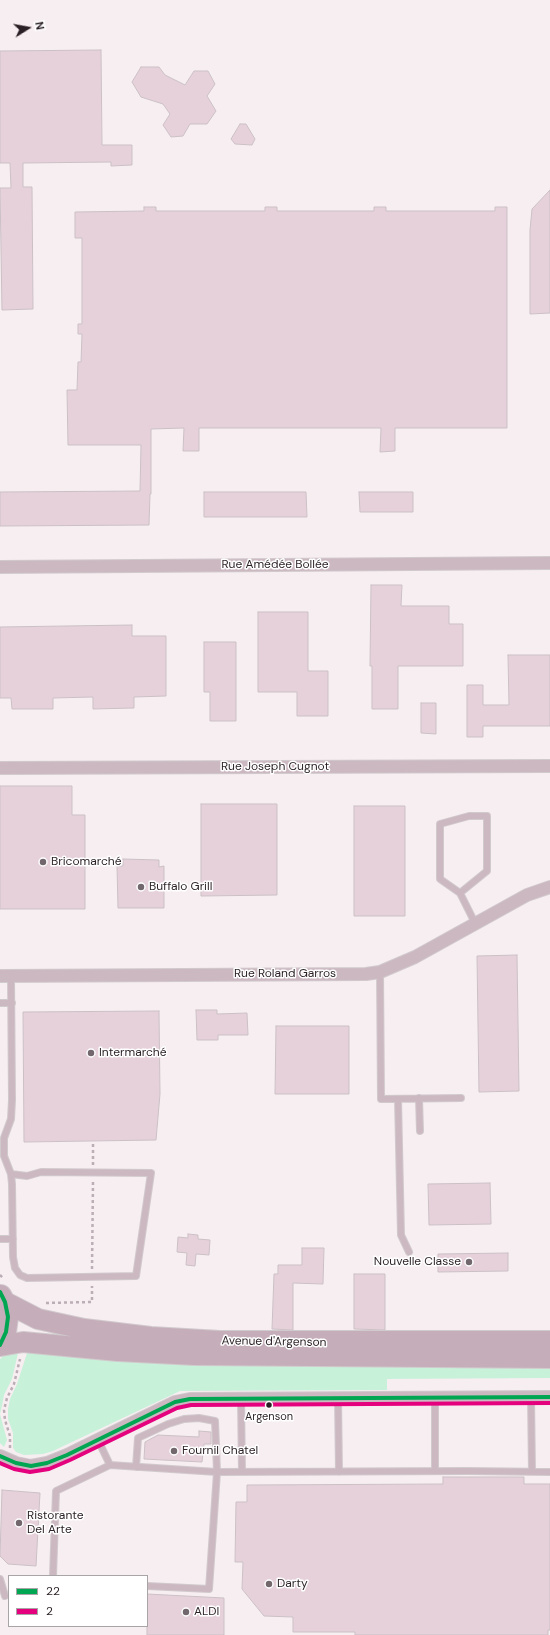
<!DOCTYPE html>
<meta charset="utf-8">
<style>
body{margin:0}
#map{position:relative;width:550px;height:1635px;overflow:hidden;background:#f7eef2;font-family:"DM Sans",sans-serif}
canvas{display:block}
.legend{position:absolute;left:8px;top:1575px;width:140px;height:52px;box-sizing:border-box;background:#fff;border:1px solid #a9a5a7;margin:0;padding:5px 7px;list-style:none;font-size:12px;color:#291f24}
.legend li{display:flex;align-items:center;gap:8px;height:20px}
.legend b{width:20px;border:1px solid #a9a5a7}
.north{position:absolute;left:8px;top:8px;width:40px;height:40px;-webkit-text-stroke:3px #fff;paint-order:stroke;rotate:79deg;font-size:11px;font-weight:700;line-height:16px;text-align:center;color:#291f24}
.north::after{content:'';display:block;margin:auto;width:14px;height:18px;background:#291f24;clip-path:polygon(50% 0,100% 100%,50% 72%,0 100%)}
</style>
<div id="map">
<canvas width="550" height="1635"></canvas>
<ul class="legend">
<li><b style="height:5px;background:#00a651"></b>22</li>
<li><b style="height:5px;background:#e5007d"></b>2</li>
</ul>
<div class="north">N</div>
</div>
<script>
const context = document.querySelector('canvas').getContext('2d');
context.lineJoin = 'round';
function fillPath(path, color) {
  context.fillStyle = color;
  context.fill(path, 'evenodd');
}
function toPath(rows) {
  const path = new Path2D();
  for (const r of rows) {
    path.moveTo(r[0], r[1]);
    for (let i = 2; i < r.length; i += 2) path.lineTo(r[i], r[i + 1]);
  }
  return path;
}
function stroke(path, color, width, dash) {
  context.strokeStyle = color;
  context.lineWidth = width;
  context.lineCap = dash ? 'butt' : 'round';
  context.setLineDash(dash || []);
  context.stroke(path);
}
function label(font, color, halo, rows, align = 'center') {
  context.font = font + ' "DM Sans",sans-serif';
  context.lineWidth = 3;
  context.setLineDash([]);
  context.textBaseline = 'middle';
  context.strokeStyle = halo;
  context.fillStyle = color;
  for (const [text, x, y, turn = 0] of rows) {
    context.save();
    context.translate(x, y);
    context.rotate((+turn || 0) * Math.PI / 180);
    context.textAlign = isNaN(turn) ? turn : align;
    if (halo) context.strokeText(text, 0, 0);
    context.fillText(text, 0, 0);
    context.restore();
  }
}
const green = toPath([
 [19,1349,12,1379,4,1395,2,1406,0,1414,7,1440,4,1447,0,1443,0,1359,5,1354],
 [28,1350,550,1365,550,1378,387,1379,387,1390,180,1391,53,1451,43,1454,24,1455,16,1452,13,1448,13,1433,8,1419,8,1409,10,1399,17,1384]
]);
const building = toPath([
 [101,50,102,145,132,145,132,165,111,166,111,162,23,163,23,187,32,187,33,309,2,310,0,188,11,188,10,163,0,163,0,51,101,50],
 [141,67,159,67,165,75,185,85,194,71,208,71,215,84,207,96,216,111,207,124,190,124,183,136,171,137,163,125,170,114,163,104,141,97,132,82,141,67],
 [240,124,246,124,255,139,252,145,235,144,231,139,240,124],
 [550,190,550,313,530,314,530,230,532,209,550,190],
 [144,207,156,207,156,211,265,211,265,207,277,207,277,211,374,211,374,207,386,207,386,211,495,211,495,207,507,207,507,428,395,428,395,451,380,452,381,428,199,428,199,451,183,451,184,428,151,429,151,494,150,494,149,525,0,526,0,492,140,491,141,445,68,445,67,390,77,390,78,362,81,362,82,334,78,334,78,324,82,324,82,238,75,238,75,212,144,211,144,207],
 [204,492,306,492,307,517,204,517,204,492],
 [359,492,413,492,413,512,360,512,359,492],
 [371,585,402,585,401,606,449,606,449,624,463,624,463,666,398,666,398,709,372,709,372,666,370,666,371,585],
 [258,612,308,612,308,671,328,671,328,716,297,716,297,692,258,692,258,612],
 [132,625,132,636,166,636,166,696,134,697,134,708,93,709,93,697,53,698,53,709,12,709,11,698,0,698,0,627,132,625],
 [204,642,236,642,236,721,210,721,210,692,204,692,204,642],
 [508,655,550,655,550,726,483,726,483,737,467,737,467,685,483,685,483,705,509,705,508,655],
 [421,703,436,703,436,734,421,733,421,703],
 [0,786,72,786,72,815,85,815,85,909,0,909,0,786],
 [201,804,277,804,277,895,201,896,201,804],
 [354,806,405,806,405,916,354,916,354,806],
 [123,859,159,860,159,867,164,866,164,908,118,908,117,866,123,866,123,859],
 [517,955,519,1091,479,1092,477,956,517,955],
 [196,1010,217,1010,217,1014,247,1013,248,1035,218,1035,218,1040,197,1040,196,1010],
 [159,1011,160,1094,156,1140,24,1142,23,1012,159,1011],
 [276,1026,349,1026,349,1094,275,1094,276,1026],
 [490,1183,491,1224,429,1225,428,1184,490,1183],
 [188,1234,198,1235,198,1239,210,1240,209,1255,196,1254,195,1266,186,1265,187,1253,177,1252,178,1237,188,1238,188,1234],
 [302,1248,324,1248,323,1284,293,1283,293,1330,272,1329,274,1274,278,1274,278,1265,302,1265,302,1248],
 [508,1253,508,1271,438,1272,438,1254,508,1253],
 [354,1274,385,1274,385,1330,354,1329,354,1274],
 [199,1431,211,1432,211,1444,204,1444,202,1462,144,1459,145,1442,158,1435,199,1437,199,1431],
 [443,1477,524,1477,524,1484,550,1484,550,1630,548,1630,548,1635,355,1635,355,1632,293,1632,293,1617,264,1616,242,1589,243,1562,235,1562,236,1502,247,1502,247,1485,443,1484,443,1477],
 [2,1490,40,1493,36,1566,8,1564,0,1556,2,1490],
 [147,1594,224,1598,224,1635,147,1635,147,1594]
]);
const path = toPath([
 [93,1165,93,1141],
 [92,1269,93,1182],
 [0,1275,4,1279],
 [46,1303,92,1302,92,1286],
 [10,1448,10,1436,5,1420,4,1410,7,1398,14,1384,20,1359]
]);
const service = toPath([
 [460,893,487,871,487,816,469,816,440,824,440,879,460,893,475,923],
 [380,972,381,1099,461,1098],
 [11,976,12,1100,11,1119,4,1138,4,1156,11,1174,12,1184,13,1257,15,1268,20,1275,27,1278,136,1276,151,1173,41,1172,27,1176,11,1174],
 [0,1003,12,1003],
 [419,1098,420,1131],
 [398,1099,401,1235,409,1252],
 [0,1239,13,1239],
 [531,1397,532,1472],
 [338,1398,339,1472],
 [435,1398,435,1471],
 [241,1399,242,1472],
 [98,1440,110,1465,217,1472,468,1471,550,1472],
 [136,1467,138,1438,168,1424,184,1419,199,1418,215,1421,217,1472,209,1589,147,1586],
 [53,1576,56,1491,110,1465],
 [0,1579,5,1596]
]);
const minor = toPath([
 [0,567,550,563],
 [0,768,550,766],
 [0,976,366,974,380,972,415,957,527,895,550,887],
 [0,1456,16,1463,31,1466,47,1463,67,1455,175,1402,190,1399,550,1397]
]);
const primary = toPath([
 [5,1302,38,1319,84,1329,151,1337,220,1341,550,1341],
 [0,1345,6,1332,8,1317,5,1302,1,1295],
 [0,1346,23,1342,118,1351,195,1355,550,1358]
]);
const bus1 = toPath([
 [0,1292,5,1302,8,1317,6,1332,0,1345],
 [0,1456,16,1463,31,1466,47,1463,67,1455,175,1402,190,1399,550,1397]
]);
const bus2 = toPath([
 [0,1463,14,1469,30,1472,49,1469,70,1460,177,1408,191,1405,550,1403]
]);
const markers = [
 [43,862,4,"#71676c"],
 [141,887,4,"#71676c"],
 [91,1053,4,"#71676c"],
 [469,1262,4,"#71676c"],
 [269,1405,3.5,"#291f24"],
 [174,1451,4,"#71676c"],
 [19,1523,4,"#71676c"],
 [269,1584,4,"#71676c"],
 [186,1612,4,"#71676c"]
];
const busNames = [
 ["Argenson",269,1417]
];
const streetNames = [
 ["Rue Amédée Bollée",275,565],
 ["Rue Joseph Cugnot",275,767],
 ["Rue Roland Garros",285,974],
 ["Avenue d'Argenson",274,1342,1]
];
const poiNames = [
 ["Bricomarché",51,862],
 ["Buffalo Grill",149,887],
 ["Intermarché",99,1053],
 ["Nouvelle Classe",461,1262,"right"],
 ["Fournil Chatel",182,1451],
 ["Ristorante",27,1516],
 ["Del Arte",27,1530],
 ["Darty",277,1584],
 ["ALDI",194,1612]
];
fillPath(green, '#c8f1d9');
fillPath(building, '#e6d1db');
stroke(building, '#cbc1c5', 1);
stroke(service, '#d1cacd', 8);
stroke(minor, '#d1cacd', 14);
stroke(primary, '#d1cacd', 22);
stroke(path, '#bcaeb5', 2.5, [3, 3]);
stroke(service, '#ccb8c1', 6);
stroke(minor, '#ccb8c1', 12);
stroke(primary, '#c5adba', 20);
stroke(bus1, '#00a651', 4);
stroke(bus2, '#e5007d', 4);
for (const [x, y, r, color] of markers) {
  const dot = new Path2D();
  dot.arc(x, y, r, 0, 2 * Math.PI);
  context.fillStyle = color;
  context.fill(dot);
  stroke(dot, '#fff', 1.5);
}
label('11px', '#291f24', '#fff', busNames);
label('12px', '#291f24', '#fff', streetNames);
label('12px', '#291f24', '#fff', poiNames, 'left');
</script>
